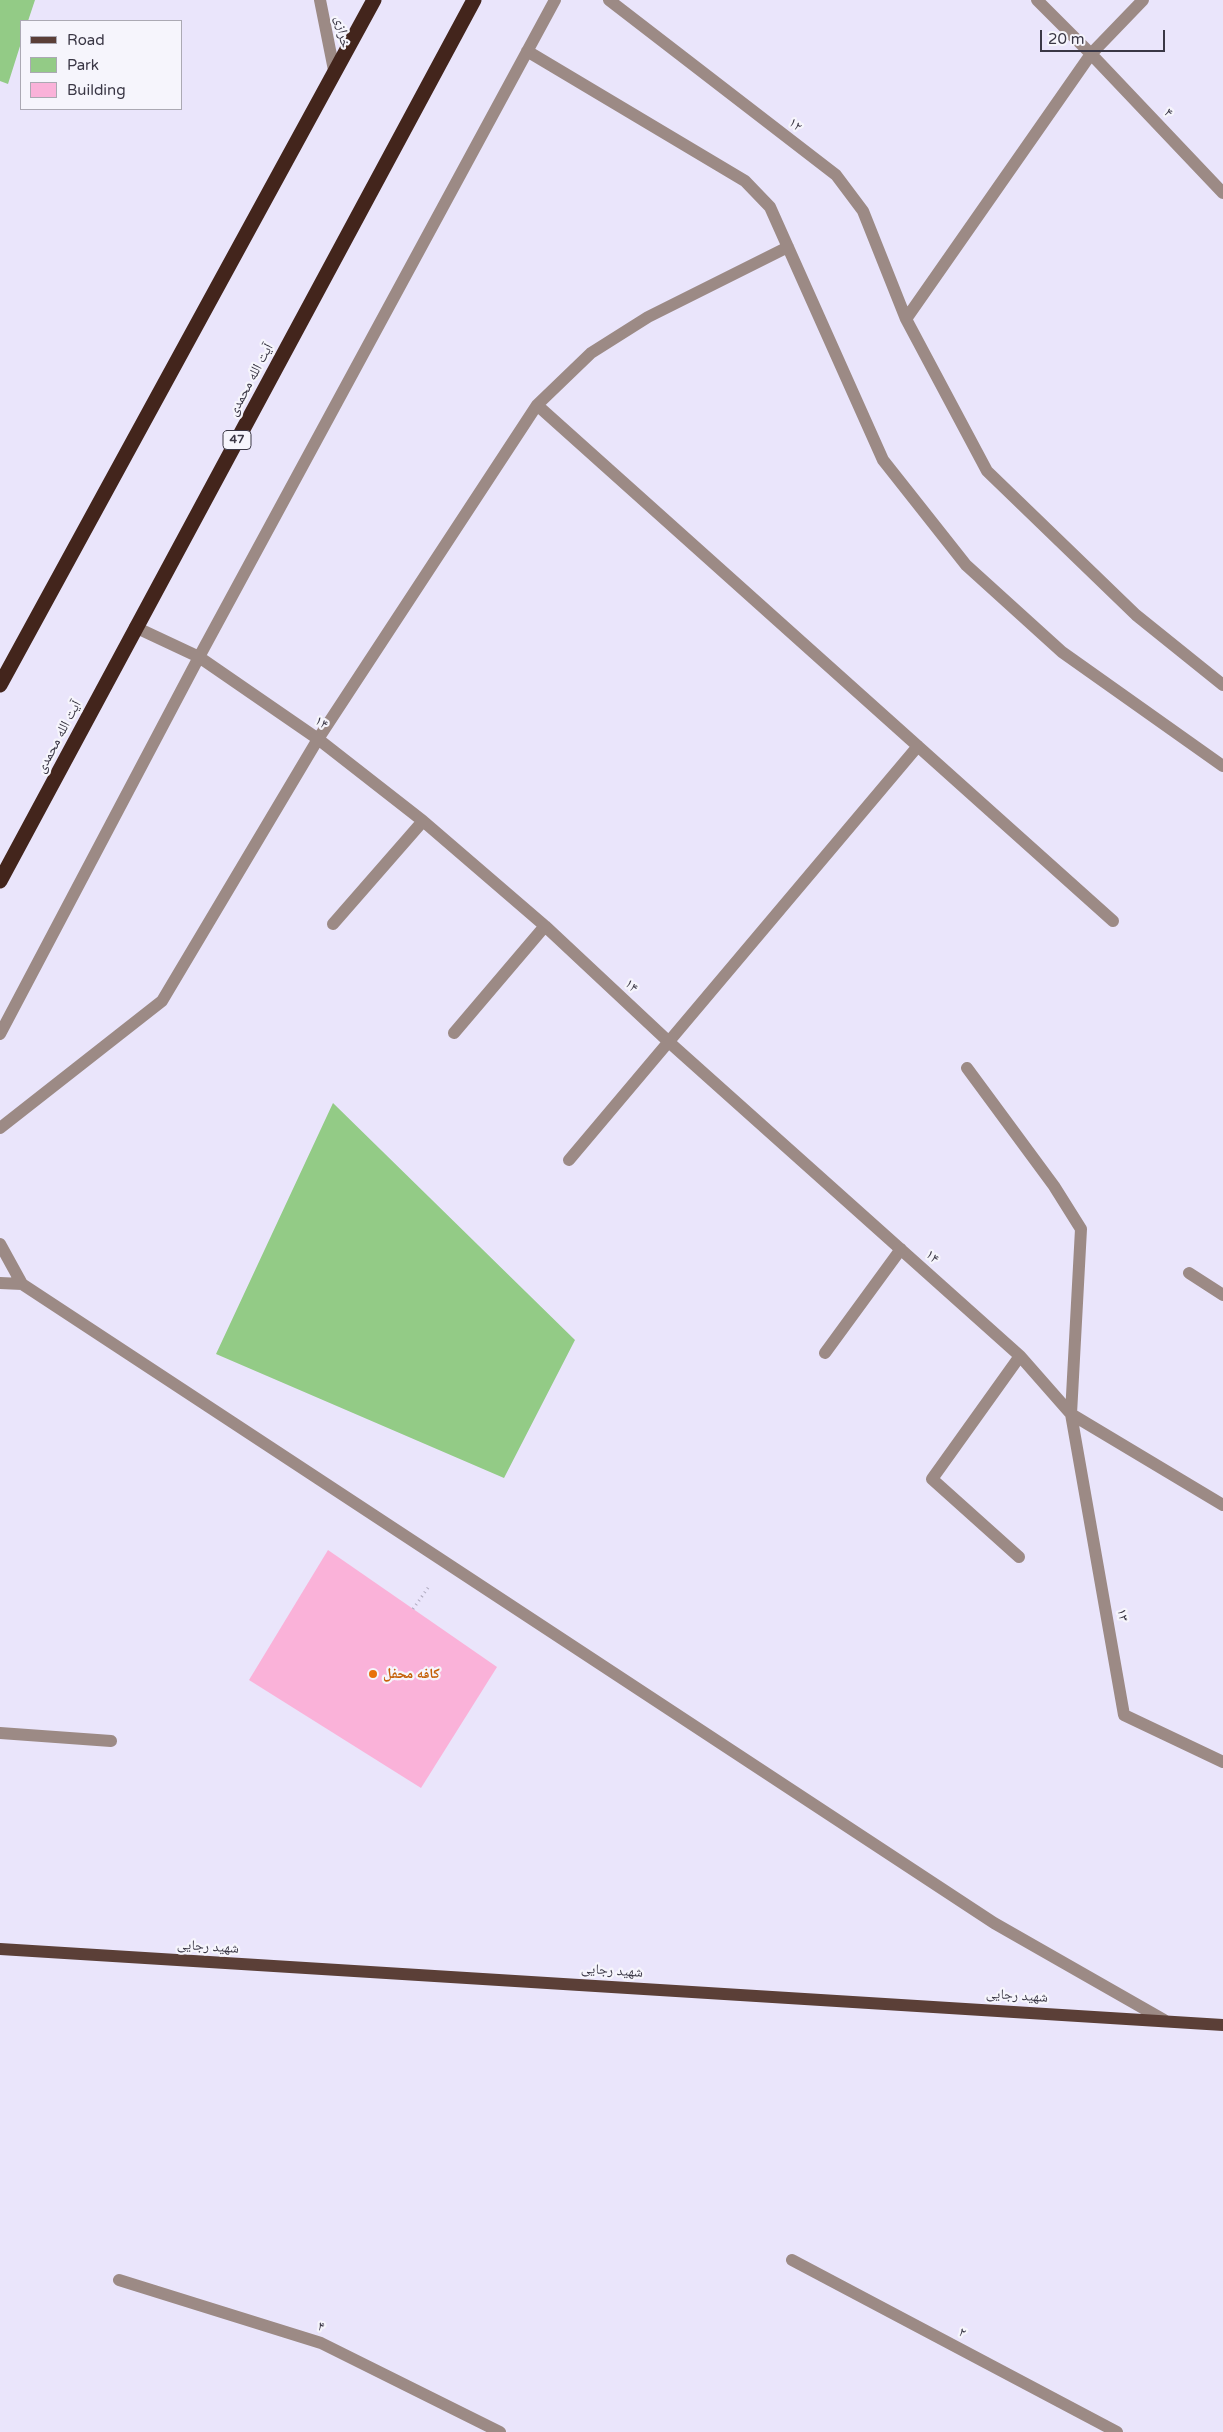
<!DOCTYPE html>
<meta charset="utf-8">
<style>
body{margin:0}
#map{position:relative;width:1223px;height:2432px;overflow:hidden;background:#eae5fb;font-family:"Varela Round",sans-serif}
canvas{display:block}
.legend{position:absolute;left:20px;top:20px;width:162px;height:90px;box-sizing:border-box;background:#f6f5fc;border:1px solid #aba9b3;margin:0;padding:6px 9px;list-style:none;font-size:15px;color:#3a3745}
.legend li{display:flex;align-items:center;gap:10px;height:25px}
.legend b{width:25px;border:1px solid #aba9b3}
.scale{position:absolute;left:1040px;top:30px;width:125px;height:22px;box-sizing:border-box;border:2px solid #3a3745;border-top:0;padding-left:6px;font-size:15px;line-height:18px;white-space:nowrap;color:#3a3745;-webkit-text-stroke:4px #f6f5fc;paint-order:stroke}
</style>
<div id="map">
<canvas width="1223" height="2432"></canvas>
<ul class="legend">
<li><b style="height:6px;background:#5b3f37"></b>Road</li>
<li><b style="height:14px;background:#93cb86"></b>Park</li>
<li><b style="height:14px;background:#fab2d9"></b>Building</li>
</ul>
<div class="scale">20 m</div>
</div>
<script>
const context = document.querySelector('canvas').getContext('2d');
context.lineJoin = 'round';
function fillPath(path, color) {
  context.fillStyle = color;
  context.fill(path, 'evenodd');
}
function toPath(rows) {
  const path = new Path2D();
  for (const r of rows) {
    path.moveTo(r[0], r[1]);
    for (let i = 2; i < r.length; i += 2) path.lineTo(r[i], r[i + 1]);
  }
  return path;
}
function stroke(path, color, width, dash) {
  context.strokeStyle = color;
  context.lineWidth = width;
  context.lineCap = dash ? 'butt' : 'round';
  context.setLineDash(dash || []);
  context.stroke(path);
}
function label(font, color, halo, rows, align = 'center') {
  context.font = font + ' "Varela Round","Noto Naskh Arabic",sans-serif';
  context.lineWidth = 4.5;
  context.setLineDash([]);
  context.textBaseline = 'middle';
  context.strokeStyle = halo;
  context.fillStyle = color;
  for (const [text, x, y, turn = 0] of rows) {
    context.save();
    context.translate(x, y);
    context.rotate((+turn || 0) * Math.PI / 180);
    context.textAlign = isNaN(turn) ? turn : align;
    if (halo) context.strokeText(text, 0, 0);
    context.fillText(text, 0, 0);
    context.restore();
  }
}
const green = toPath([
 [0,0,35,0,28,21,21,21,21,43,8,84,0,81],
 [333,1103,575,1340,504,1478,216,1354]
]);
const building = toPath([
 [328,1550,497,1667,421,1788,249,1680]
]);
const path = toPath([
 [413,1609,430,1585]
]);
const minor = toPath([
 [320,0,334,70],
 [609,0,836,175,863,211,906,319,987,471,1136,615,1223,685],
 [1037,0,1091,54,1223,193],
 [527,51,745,181,770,207,883,460,966,565,1062,652,1223,766],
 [906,319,1091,54,1143,0],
 [537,405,1113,921],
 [135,627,199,657,318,739,423,821,545,926,670,1043,1020,1356,1071,1414,1223,1505],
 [333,924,423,821],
 [454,1033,545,926],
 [0,1034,199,657,555,0],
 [967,1068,1054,1186,1081,1229,1071,1414,1124,1715,1223,1762],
 [0,1128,162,1001,318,739,537,405,591,353,648,317,788,247],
 [569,1160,918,746],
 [0,1244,22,1284,994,1923,1164,2020],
 [1189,1273,1223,1295],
 [0,1283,22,1284],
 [825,1353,901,1249],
 [1019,1557,932,1479,1020,1356],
 [0,1733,111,1741],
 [792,2260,1117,2432],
 [119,2280,321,2343,500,2432]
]);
const major = toPath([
 [0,1949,1223,2025]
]);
const highway = toPath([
 [0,685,374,0],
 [0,881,474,0]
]);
const markers = [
 [373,1674,5,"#e8710a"]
];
const shields = [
 [237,440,28]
];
const shieldNames = [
 ["47",237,440]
];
const streetNames = [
 ["خرازی",342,32,79],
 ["۴",1168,113,47],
 ["۱۲",795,125,38],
 ["آیت الله محمدی",251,380,-62],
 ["۱۴",321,723,35],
 ["آیت الله محمدی",59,737,-62],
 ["۱۴",631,986,43],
 ["۱۴",932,1257,42],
 ["۱۳",1122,1615,80],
 ["شهید رجایی",208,1947,4],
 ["شهید رجایی",612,1971,4],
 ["شهید رجایی",1017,1996,4],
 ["۴",321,2327,19],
 ["۲",962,2333,28]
];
const foodNames = [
 ["کافه محفل",383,1674]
];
fillPath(green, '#93cb86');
fillPath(building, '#fab2d9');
stroke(path, '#aea9bd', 3, [1, 4]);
stroke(minor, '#9c8a85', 12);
stroke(major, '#5b3f37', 12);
stroke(highway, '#43251c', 15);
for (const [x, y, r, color] of markers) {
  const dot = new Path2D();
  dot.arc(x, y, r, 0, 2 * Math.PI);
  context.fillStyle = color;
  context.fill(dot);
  stroke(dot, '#f6f5fc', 2);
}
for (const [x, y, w] of shields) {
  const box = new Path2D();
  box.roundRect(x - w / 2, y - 9.5, w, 19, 4);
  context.fillStyle = '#f6f5fc';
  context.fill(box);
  stroke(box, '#3a3745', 1);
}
label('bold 12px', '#3a3745', null, shieldNames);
label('14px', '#3a3745', '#f6f5fc', streetNames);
label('bold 14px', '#c56008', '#f6f5fc', foodNames, 'left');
</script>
